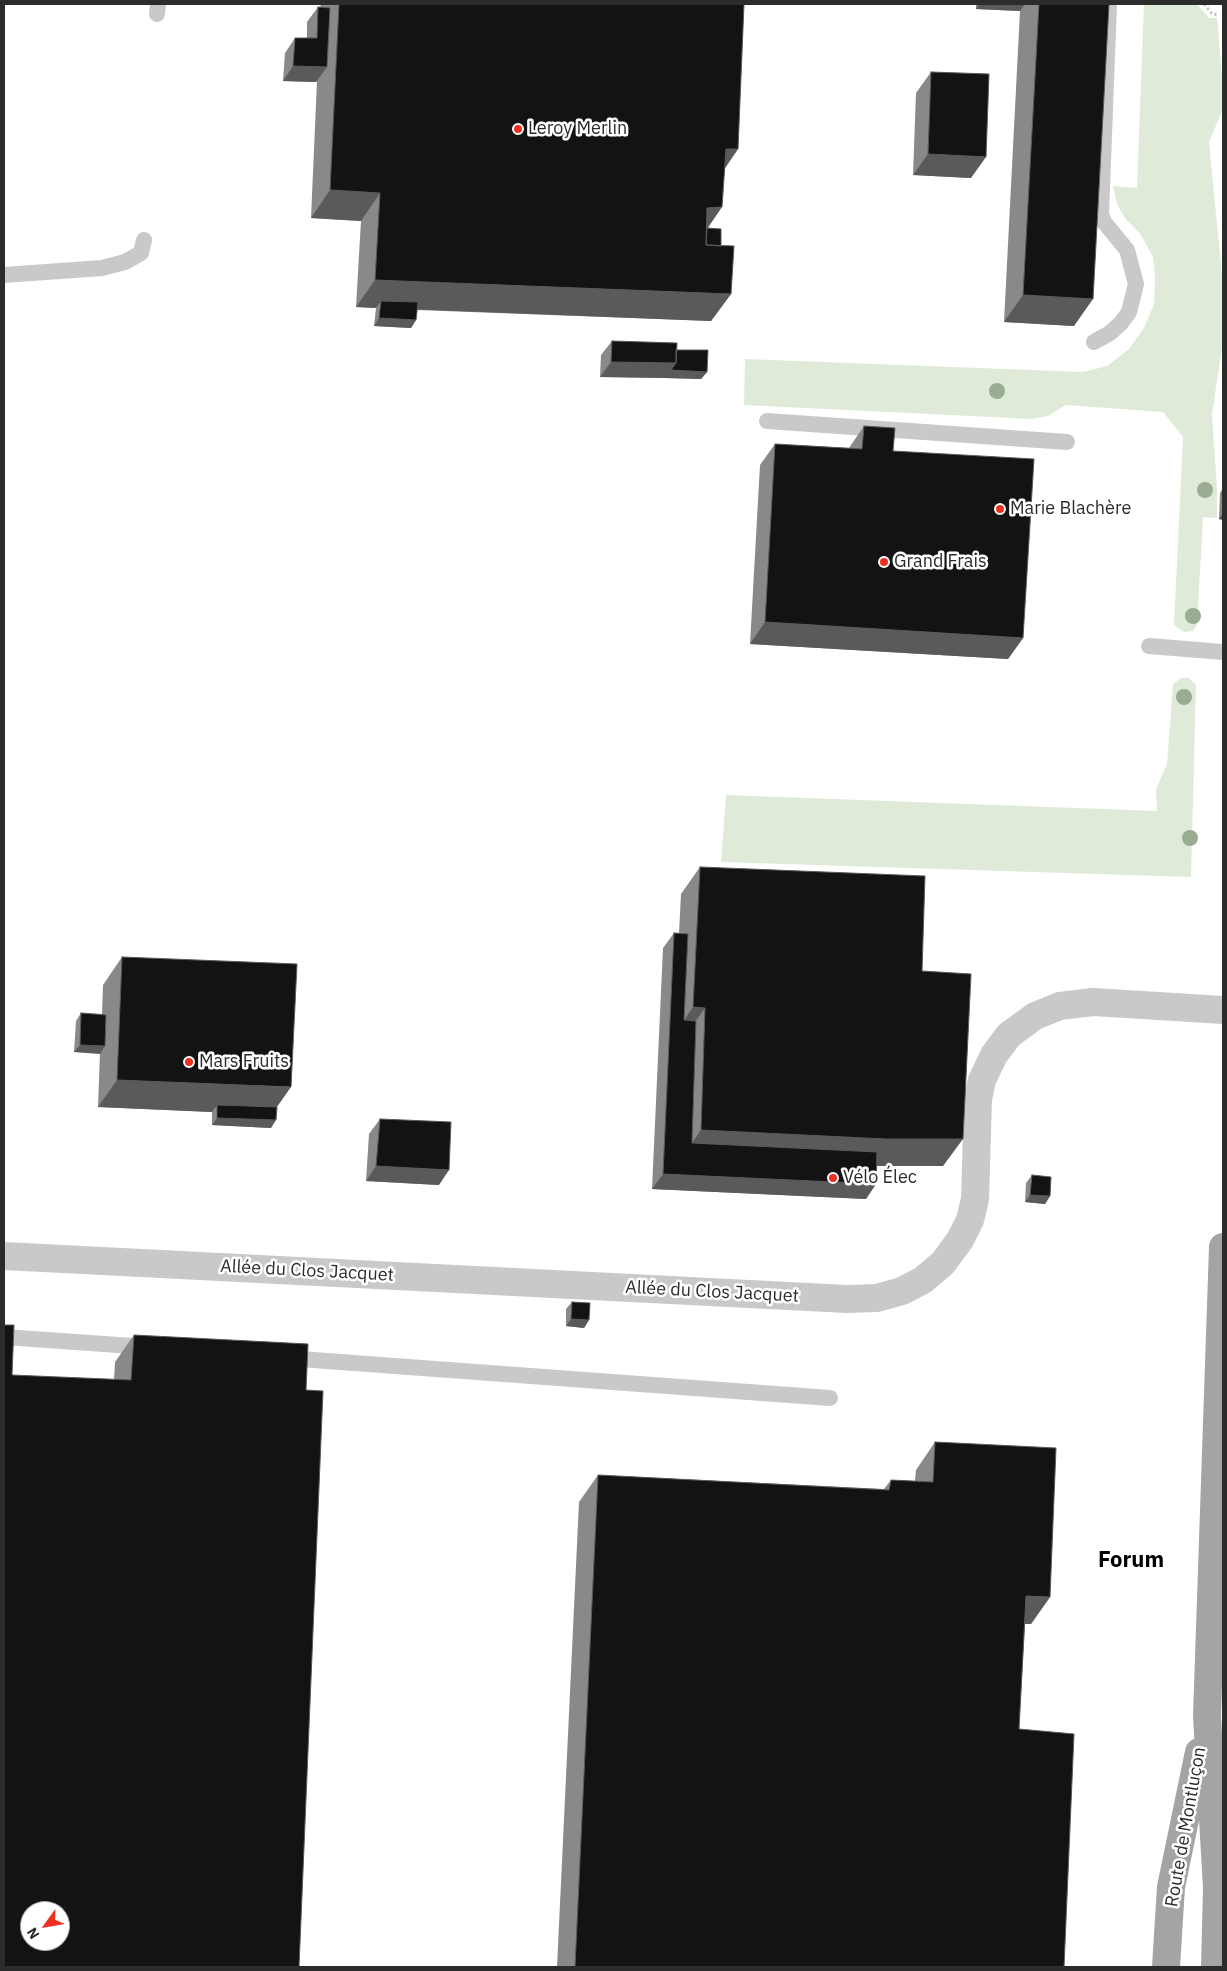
<!DOCTYPE html>
<meta charset="utf-8">
<style>
body{margin:0}
#map{position:relative;width:1227px;height:1971px;overflow:hidden;background:#fff;font-family:"IBM Plex Sans",sans-serif}
canvas{display:block}
.frame{position:absolute;inset:0;border:5px solid #2c2c2c;pointer-events:none}
.north{position:absolute;left:20px;top:1901px;width:50px;height:50px;box-sizing:border-box;background:#fff;border:1px solid #ababab;border-radius:50%;rotate:238deg;font-size:14px;font-weight:700;line-height:20px;text-align:center;color:#2c2c2c}
.north::after{content:'';display:block;margin:auto;width:18px;height:22px;background:#ee2f22;clip-path:polygon(50% 0,100% 100%,50% 72%,0 100%)}
</style>
<div id="map">
<canvas width="1227" height="1971"></canvas>
<div class="frame"></div>
<div class="north">N</div>
</div>
<script>
const context = document.querySelector('canvas').getContext('2d');
context.lineJoin = 'round';
function fillPath(path, color) {
  context.fillStyle = color;
  context.fill(path, 'evenodd');
}
function toPath(rows) {
  const path = new Path2D();
  for (const r of rows) {
    path.moveTo(r[0], r[1]);
    for (let i = 2; i < r.length; i += 2) path.lineTo(r[i], r[i + 1]);
  }
  return path;
}
function stroke(path, color, width, dash) {
  context.strokeStyle = color;
  context.lineWidth = width;
  context.lineCap = dash ? 'butt' : 'round';
  context.setLineDash(dash || []);
  context.stroke(path);
}
function label(font, color, halo, rows, align = 'center') {
  context.font = font + ' "IBM Plex Sans",sans-serif';
  context.lineWidth = 5;
  context.setLineDash([]);
  context.textBaseline = 'middle';
  context.strokeStyle = halo;
  context.fillStyle = color;
  for (const [text, x, y, turn = 0] of rows) {
    context.save();
    context.translate(x, y);
    context.rotate((+turn || 0) * Math.PI / 180);
    context.textAlign = isNaN(turn) ? turn : align;
    if (halo) context.strokeText(text, 0, 0);
    context.fillText(text, 0, 0);
    context.restore();
  }
}
const green = toPath([
 [1144,4,1197,4,1209,18,1217,18,1223,88,1223,109,1209,142,1223,285,1222,347,1212,415,1217,488,1217,518,1203,517,1197,625,1193,631,1184,632,1174,625,1183,437,1163,412,1066,405,1048,416,1032,419,744,405,745,359,1083,372,1107,366,1129,349,1144,328,1154,304,1155,279,1153,257,1141,235,1125,218,1117,204,1113,186,1137,188],
 [1181,678,1189,678,1196,685,1191,877,721,862,726,795,1157,811,1156,789,1167,764,1173,684]
]);
const path = toPath([
 [1204,4,1212,14,1219,15]
]);
const service = toPath([
 [157,14,158,4],
 [4,275,102,268,125,262,141,253,144,240],
 [1094,342,1110,333,1121,323,1129,312,1136,284,1127,250,1104,222,1101,214,1109,4],
 [767,421,1067,442],
 [1149,646,1223,652],
 [4,1337,147,1347],
 [286,1358,830,1398]
]);
const minor = toPath([
 [4,1256,847,1299,877,1298,902,1291,923,1280,943,1263,960,1240,970,1220,975,1199,978,1099,982,1080,994,1055,1009,1035,1035,1016,1060,1006,1093,1002,1223,1010]
]);
const primary = toPath([
 [1166,1967,1171,1887,1199,1752],
 [1215,1967,1217,1888,1207,1716,1223,1247]
]);
const trees = [
 [997,391],
 [1205,490],
 [1193,616],
 [1184,697],
 [1190,838]
];
const wall = toPath([
 [321,4,744,4,738,149,725,168,708,228,721,246,731,294,711,321,417,310,416,320,411,328,374,326,376,308,356,307,361,221,311,218,317,81,316,82,283,81,285,53,295,38,307,38,307,22,318,7,320,8],
 [976,4,1109,4,1074,326,1004,322,1020,11,976,9],
 [931,72,971,178,913,175,916,93],
 [612,341,676,350,707,372,701,379,666,378,600,377,601,355],
 [864,426,893,451,1023,638,1008,659,750,644,760,465,775,444,849,448],
 [1223,488,1223,520,1219,519,1220,493],
 [700,867,922,971,943,1166,876,1166,876,1184,866,1199,652,1189,663,948,674,933,679,933,681,894],
 [122,957,277,1107,271,1128,212,1125,212,1112,98,1107,100,1053,74,1052,76,1021,81,1013,102,1014,103,985],
 [380,1119,439,1185,366,1181,369,1134],
 [1032,1175,1050,1196,1045,1204,1025,1202,1026,1183],
 [572,1302,589,1320,584,1328,566,1326,566,1309],
 [134,1335,306,1390,12,1375,114,1380,115,1362],
 [935,1442,1050,1597,1031,1624,1025,1624,1019,1729,1064,1967,557,1967,579,1502,598,1475,884,1489,891,1480,915,1481,916,1470]
]);
const shadedWall = toPath([
 [979,4,1025,4,1020,11,976,9],
 [293,66,327,67,316,82,283,81],
 [726,149,738,149,719,177],
 [928,154,986,157,971,178,913,175],
 [330,190,380,193,361,221,311,218],
 [722,207,703,235,707,208],
 [375,280,731,294,711,321,380,308,381,301,376,308,356,307],
 [1023,295,1093,299,1074,326,1004,322],
 [379,318,416,320,411,328,374,326],
 [611,362,676,363,666,378,600,377],
 [671,370,707,372,701,379,666,378],
 [1223,513,1223,520,1219,519],
 [765,622,1023,638,1008,659,750,644],
 [693,1007,705,1008,685,1036,674,1035],
 [80,1045,105,1046,100,1054,74,1052],
 [117,1080,291,1087,272,1114,217,1105,212,1112,98,1107],
 [217,1118,276,1120,271,1128,212,1125],
 [701,1130,963,1139,943,1166,867,1166,682,1157],
 [376,1166,449,1170,439,1185,366,1181],
 [663,1174,876,1184,866,1199,652,1189],
 [1030,1195,1050,1196,1045,1204,1025,1202],
 [571,1319,589,1320,584,1328,566,1326],
 [1026,1596,1050,1597,1031,1624,1007,1624]
]);
const building = toPath([
 [339,4,744,4,738,149,726,149,722,207,707,208,706,245,734,246,731,294,375,280,380,193,330,190,339,4],
 [1039,4,1109,4,1093,299,1023,295,1039,4],
 [318,7,330,8,327,67,293,66,295,38,317,38,318,7],
 [931,72,989,74,986,157,928,154,931,72],
 [707,228,721,229,721,246,706,245,707,228],
 [381,301,418,302,416,320,379,318,381,301],
 [612,341,677,343,676,363,611,362,612,341],
 [676,350,708,350,707,372,671,370,676,363,676,350],
 [864,426,895,428,893,451,1034,459,1023,638,765,622,775,444,862,449,864,426],
 [700,867,925,876,922,971,971,974,963,1139,886,1139,701,1130,705,1008,693,1007,700,867],
 [674,933,688,934,684,1020,696,1021,692,1143,877,1152,876,1184,663,1174,674,933],
 [122,957,297,964,291,1087,117,1080,122,957],
 [81,1013,106,1015,105,1046,80,1045,81,1013],
 [217,1105,277,1107,276,1120,217,1118,217,1105],
 [380,1119,451,1122,449,1170,376,1166,380,1119],
 [1032,1175,1051,1177,1050,1196,1030,1195,1032,1175],
 [572,1302,590,1303,589,1320,571,1319,572,1302],
 [4,1325,14,1325,12,1375,131,1380,134,1335,308,1344,306,1390,323,1391,299,1967,4,1967,4,1325],
 [30,1911,60,1911,60,1941,30,1941,30,1911],
 [935,1442,1056,1448,1050,1597,1026,1596,1019,1729,1074,1734,1064,1967,575,1967,598,1475,889,1490,891,1480,933,1482,935,1442]
]);
const markers = [
 [518,129,5,"#ee2f22"],
 [1000,509,5,"#ee2f22"],
 [884,562,5,"#ee2f22"],
 [189,1062,5,"#ee2f22"],
 [833,1178,5,"#ee2f22"]
];
const poiNames = [
 ["Leroy Merlin",528,129],
 ["Marie Blachère",1010,509],
 ["Grand Frais",894,562],
 ["Mars Fruits",199,1062],
 ["Vélo Élec",843,1178]
];
const streetNames = [
 ["Allée du Clos Jacquet",307,1271,3],
 ["Allée du Clos Jacquet",712,1292,3],
 ["Route de Montluçon",1186,1827,-80]
];
const districtNames = [
 ["Forum",1131,1561]
];
fillPath(green, '#dfebd8');
stroke(path, '#c9c9c9', 3, [2.5, 2.5]);
stroke(service, '#c9c9c9', 16);
stroke(minor, '#c9c9c9', 28);
stroke(primary, '#a4a4a4', 28);
context.fillStyle = '#9aac91';
for (const [x, y] of trees) {
  context.beginPath();
  context.arc(x, y, 8, 0, 2 * Math.PI);
  context.fill();
}
fillPath(wall, '#898989');
fillPath(shadedWall, '#5a5a5a');
fillPath(building, '#131313');
stroke(building, '#5a5a5a', 1);
for (const [x, y, r, color] of markers) {
  const dot = new Path2D();
  dot.arc(x, y, r, 0, 2 * Math.PI);
  context.fillStyle = color;
  context.fill(dot);
  stroke(dot, '#fff', 2);
}
label('18px', '#2c2c2c', '#fff', poiNames, 'left');
label('18px', '#2c2c2c', '#fff', streetNames);
label('bold 22px', '#000', '#fff', districtNames);
</script>
